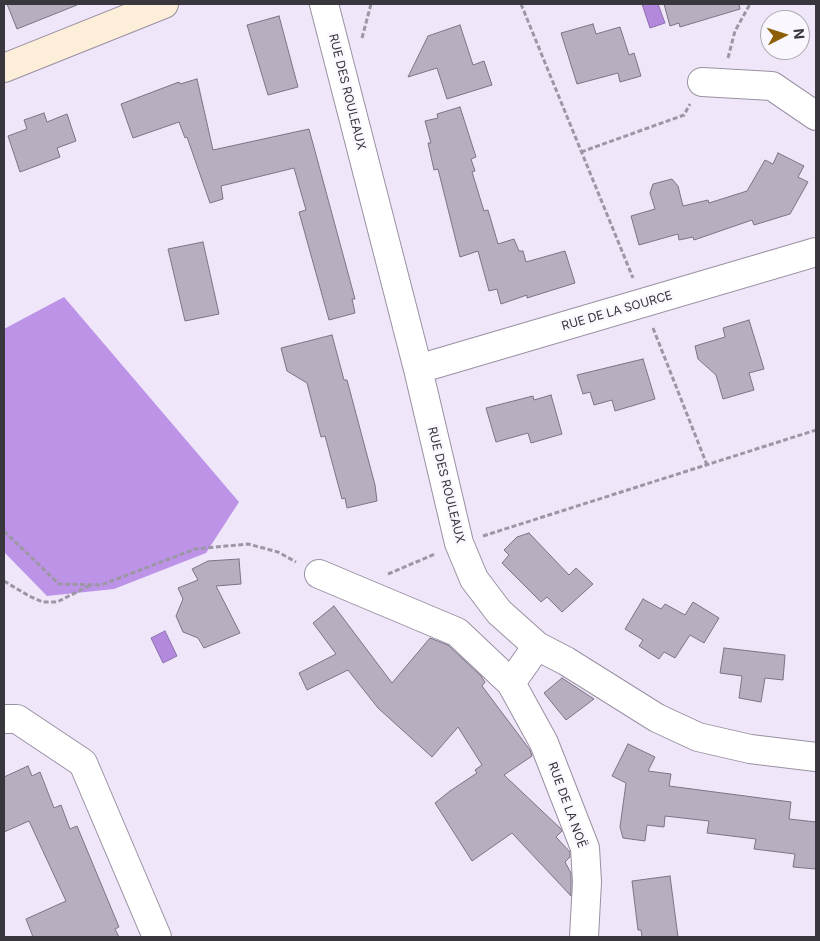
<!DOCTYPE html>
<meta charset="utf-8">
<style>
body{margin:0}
#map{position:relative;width:820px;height:941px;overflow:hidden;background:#efe7f9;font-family:Inter,sans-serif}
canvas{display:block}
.frame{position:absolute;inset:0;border:5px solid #39363d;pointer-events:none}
.north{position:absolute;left:760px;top:10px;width:50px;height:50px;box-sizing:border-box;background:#faf7fe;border:1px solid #adaab1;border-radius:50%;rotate:85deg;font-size:14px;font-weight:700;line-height:20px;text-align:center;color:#39363d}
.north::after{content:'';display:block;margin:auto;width:18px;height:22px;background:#8d6007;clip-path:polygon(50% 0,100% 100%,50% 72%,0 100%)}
</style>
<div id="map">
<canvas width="820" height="941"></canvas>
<div class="frame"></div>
<div class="north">N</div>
</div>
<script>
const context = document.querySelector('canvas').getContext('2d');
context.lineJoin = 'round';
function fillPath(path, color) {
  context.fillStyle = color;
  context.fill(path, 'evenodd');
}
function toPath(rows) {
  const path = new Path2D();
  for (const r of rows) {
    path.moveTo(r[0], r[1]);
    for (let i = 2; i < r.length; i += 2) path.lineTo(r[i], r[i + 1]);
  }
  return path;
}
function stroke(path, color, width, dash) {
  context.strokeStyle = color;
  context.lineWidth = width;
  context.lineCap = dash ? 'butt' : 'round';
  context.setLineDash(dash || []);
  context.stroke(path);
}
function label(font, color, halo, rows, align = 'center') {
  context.font = font + ' Inter,sans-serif';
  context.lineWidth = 4.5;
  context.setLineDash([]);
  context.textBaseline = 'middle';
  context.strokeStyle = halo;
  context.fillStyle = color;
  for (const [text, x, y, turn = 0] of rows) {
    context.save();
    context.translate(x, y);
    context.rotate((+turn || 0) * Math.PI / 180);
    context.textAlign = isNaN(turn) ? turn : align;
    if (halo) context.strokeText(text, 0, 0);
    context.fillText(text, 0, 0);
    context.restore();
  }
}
const forest = toPath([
 [64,297,239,502,206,553,114,589,47,596,4,552,4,329]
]);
const water = toPath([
 [642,4,658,4,665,23,650,28,642,4],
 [165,631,177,656,163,663,151,638,165,631]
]);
const building = toPath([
 [7,4,76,4,77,5,17,29,7,4],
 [664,4,739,4,740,9,680,27,679,23,670,26,664,4],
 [279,16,298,87,268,95,247,25,279,16],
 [593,24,596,34,620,27,629,55,634,53,641,76,620,82,618,73,577,84,561,33,593,24],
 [460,25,473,65,484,61,492,85,447,99,437,68,408,77,428,36,460,25],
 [197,79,213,150,309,129,355,299,352,299,355,313,329,320,299,212,306,210,294,168,221,186,223,199,210,203,187,137,185,138,179,122,133,138,121,104,179,82,180,84,197,79],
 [460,107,476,157,471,159,475,171,472,172,484,211,488,210,498,244,514,239,519,251,523,251,526,262,565,251,575,283,527,298,527,295,501,304,497,289,489,291,478,251,460,257,438,169,434,170,428,143,431,143,425,121,438,118,437,114,460,107],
 [44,113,47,122,67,114,76,141,57,148,60,157,20,172,8,136,27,129,24,120,44,113],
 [778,153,804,166,798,177,808,182,790,214,754,225,752,220,694,240,693,237,679,240,678,234,639,245,631,216,655,209,650,193,653,184,672,179,678,186,683,206,708,200,709,203,747,191,765,160,773,164,778,153],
 [203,242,219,314,185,321,168,249,203,242],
 [749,320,764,369,749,373,754,390,723,399,716,375,698,359,695,346,725,337,723,328,749,320],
 [332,335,344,380,347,380,375,485,377,501,347,508,345,498,342,499,325,436,321,437,307,383,287,371,281,348,332,335],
 [643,359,655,399,615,411,612,400,594,405,590,392,583,394,577,375,643,359],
 [551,395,562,434,531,443,528,433,496,442,486,408,533,396,534,400,551,395],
 [529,533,569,575,576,568,593,584,562,612,547,597,541,602,502,563,509,555,504,550,517,537,529,533],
 [239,559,241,584,216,586,240,633,204,648,198,638,183,632,176,616,183,599,178,588,198,580,192,569,208,561,239,559],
 [643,599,661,609,665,604,685,615,693,602,719,618,704,643,690,635,675,658,664,652,659,659,639,646,643,640,625,629,643,599],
 [334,606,392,683,430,638,448,645,481,676,485,682,482,686,530,750,532,756,504,775,560,828,562,831,556,837,570,852,570,857,565,862,571,873,571,896,512,833,472,861,435,803,450,791,477,773,475,770,482,765,458,727,432,757,378,708,348,670,307,690,299,673,336,654,313,623,334,606],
 [724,648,785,655,783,680,765,678,761,702,739,698,742,676,720,673,724,648],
 [562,678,594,699,566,720,544,693,562,678],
 [628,744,655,757,648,771,671,774,669,786,791,802,789,819,816,822,816,869,793,867,795,854,754,849,756,839,707,833,709,821,665,816,664,827,647,825,645,841,623,838,620,827,626,783,612,776,628,744],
 [28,766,32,776,40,772,54,808,61,805,70,829,77,826,119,927,115,929,119,937,33,937,26,919,66,901,29,821,4,832,4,777,28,766],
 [670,876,678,937,642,937,641,930,638,930,632,881,670,876]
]);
const path = toPath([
 [521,4,633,278],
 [362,38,371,4],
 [728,58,735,31,750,4],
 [581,152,684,115,690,104],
 [653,328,707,465],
 [4,531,59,584,101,585,195,549,248,544,278,552,296,562],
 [483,536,816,430],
 [388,574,435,554],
 [4,581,29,596,43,602,57,602,91,585]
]);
const street = toPath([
 [324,4,418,369,459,543,474,579,499,612,537,646,566,661,657,718,698,737,750,749,816,757],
 [702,82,772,86,816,116],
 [418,369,816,252],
 [319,574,457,632,511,683],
 [537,646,511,683,544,743,585,848,587,882,584,937],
 [4,719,17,719,83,763,157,937]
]);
const secondary = toPath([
 [4,68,164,4]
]);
const streetNames = [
 ["RUE DES ROULEAUX",347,92,76],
 ["RUE DE LA SOURCE",617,311,-16],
 ["RUE DES ROULEAUX",446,485,76],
 ["RUE DE LA NOË",567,805,70]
];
fillPath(forest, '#bc93e7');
fillPath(water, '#b289dd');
stroke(water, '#8e70ad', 1);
fillPath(building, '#b7afc0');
stroke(building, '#7b7484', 1);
stroke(street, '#9991a2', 30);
stroke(secondary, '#9991a2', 30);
stroke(path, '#9c97a4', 3, [5, 2.5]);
stroke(street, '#fff', 28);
stroke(secondary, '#fdeed9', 28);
label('12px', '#39363d', '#faf7fe', streetNames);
</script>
